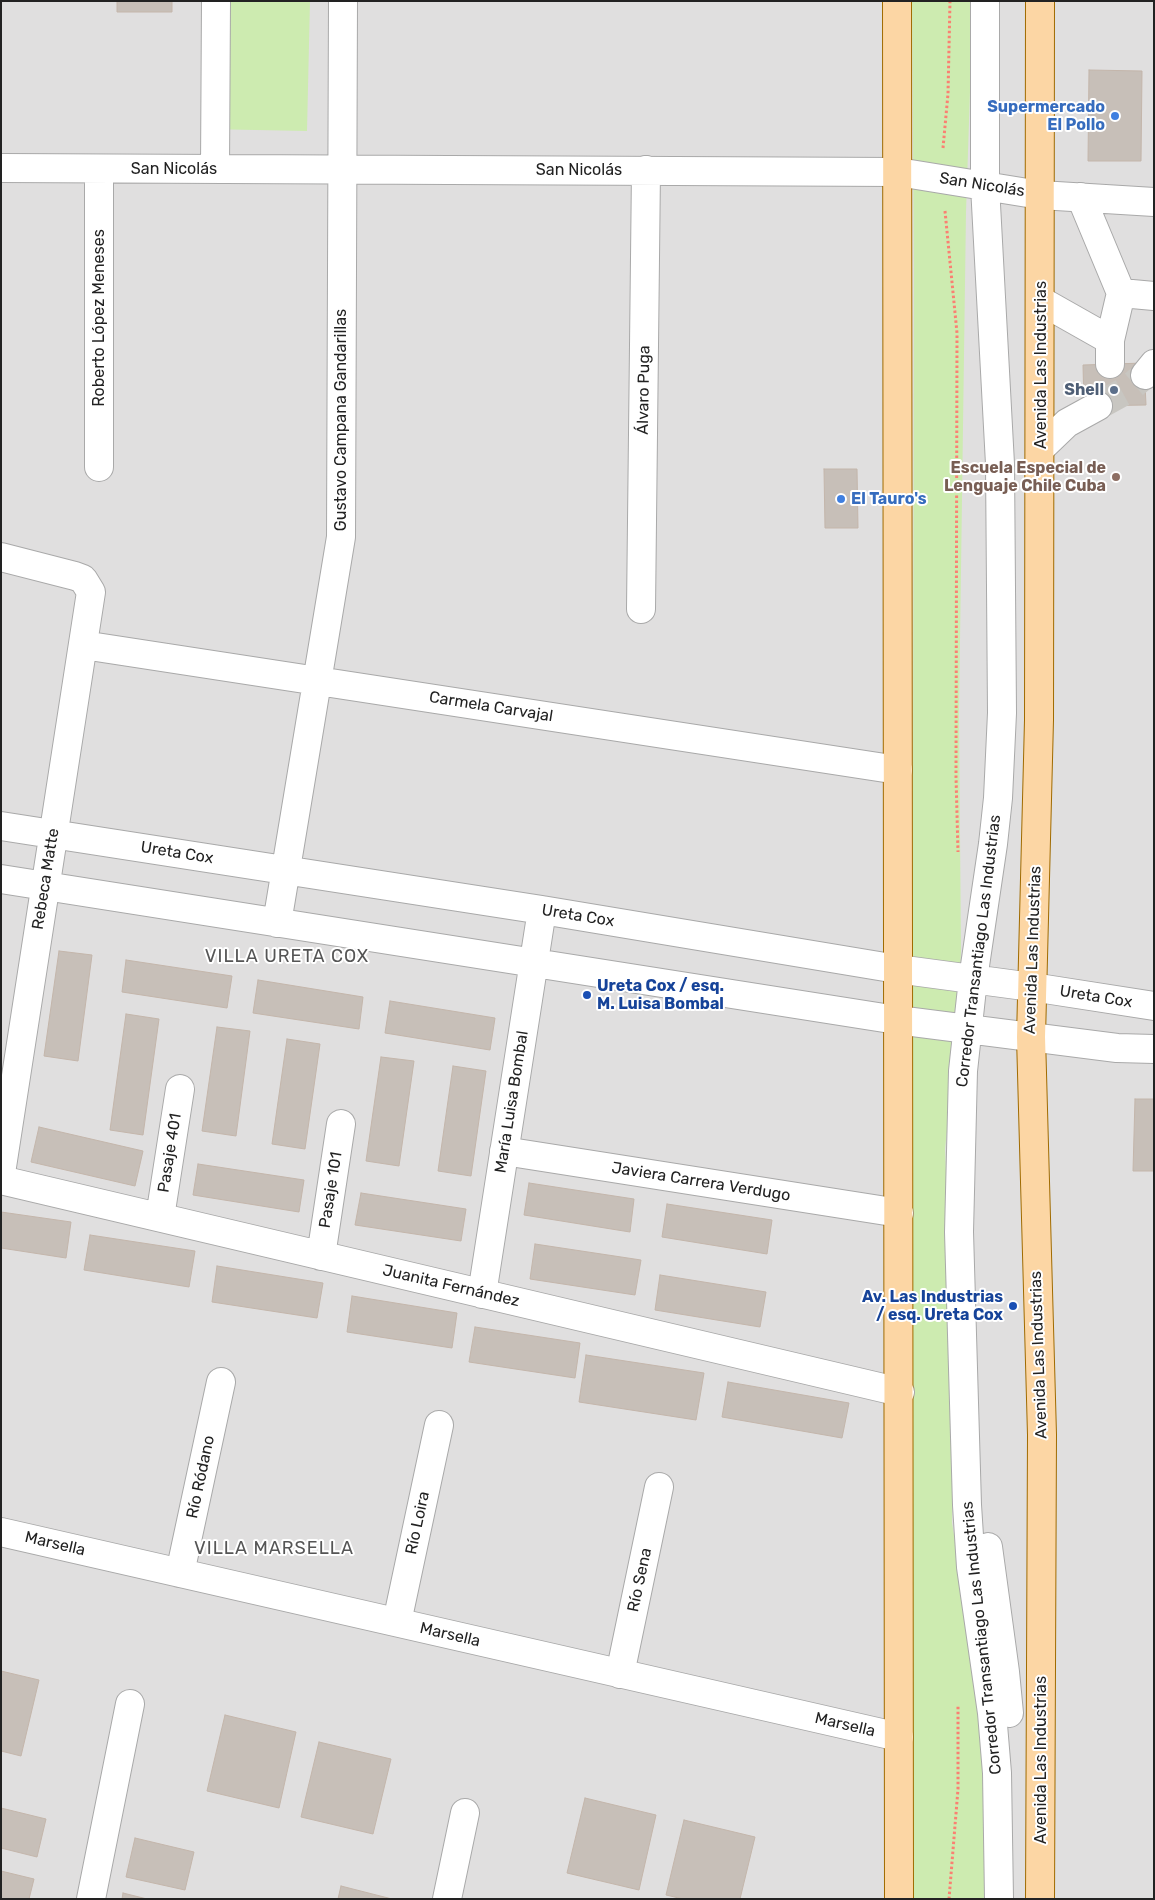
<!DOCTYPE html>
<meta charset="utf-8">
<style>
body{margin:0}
#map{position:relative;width:1155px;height:1900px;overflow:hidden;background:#f2efe9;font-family:Rubik,sans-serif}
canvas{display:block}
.frame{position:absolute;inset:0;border:2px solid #222;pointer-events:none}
</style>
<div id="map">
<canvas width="1155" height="1900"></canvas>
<div class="frame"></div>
</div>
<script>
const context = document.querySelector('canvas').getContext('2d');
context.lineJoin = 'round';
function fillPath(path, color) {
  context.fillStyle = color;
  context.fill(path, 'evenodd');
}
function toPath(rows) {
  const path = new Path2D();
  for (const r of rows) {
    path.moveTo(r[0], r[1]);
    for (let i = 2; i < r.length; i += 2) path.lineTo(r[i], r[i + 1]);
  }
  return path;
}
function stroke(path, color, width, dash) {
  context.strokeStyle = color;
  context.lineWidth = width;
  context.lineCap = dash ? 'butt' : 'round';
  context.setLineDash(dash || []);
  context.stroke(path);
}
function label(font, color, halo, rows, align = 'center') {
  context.font = font + ' Rubik,sans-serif';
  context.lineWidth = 4;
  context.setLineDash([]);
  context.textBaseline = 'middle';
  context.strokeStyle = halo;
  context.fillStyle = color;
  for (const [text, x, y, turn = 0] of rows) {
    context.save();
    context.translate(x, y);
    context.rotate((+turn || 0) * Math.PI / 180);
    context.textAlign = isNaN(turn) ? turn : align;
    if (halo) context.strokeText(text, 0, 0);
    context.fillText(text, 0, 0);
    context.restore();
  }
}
const residential = toPath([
 [1,1,1154,1,1154,1899,1,1899]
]);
const grass = toPath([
 [205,1,310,1,307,131,204,129],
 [912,1,973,1,966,212,959,713,961,952,954,1067,945,1149,955,1379,952,1523,974,1651,986,1775,985,1899,913,1899,911,1814,914,272]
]);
const building = toPath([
 [117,1,172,1,172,12,117,12,117,1],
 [1089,70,1142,71,1141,161,1088,161,1089,70],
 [1144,363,1146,405,1084,406,1083,365,1144,363],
 [824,469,857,469,858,528,825,528,824,469],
 [59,951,92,955,78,1061,44,1056,59,951],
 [126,960,232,976,227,1008,122,992,126,960],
 [258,980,363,997,359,1029,253,1013,258,980],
 [390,1001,495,1018,490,1050,385,1033,390,1001],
 [126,1014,159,1019,143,1135,110,1130,126,1014],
 [217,1027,250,1031,236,1136,202,1131,217,1027],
 [287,1039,320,1044,305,1149,272,1144,287,1039],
 [381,1057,414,1061,399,1166,366,1161,381,1057],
 [453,1066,486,1071,471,1176,438,1171,453,1066],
 [1135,1099,1154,1099,1154,1171,1133,1171,1135,1099],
 [39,1127,143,1151,135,1186,31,1162,39,1127],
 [198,1164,304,1180,299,1212,193,1195,198,1164],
 [529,1183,634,1199,630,1232,524,1215,529,1183],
 [361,1193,466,1209,461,1241,355,1225,361,1193],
 [667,1204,772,1220,767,1254,662,1237,667,1204],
 [1,1212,71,1222,66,1258,1,1248,1,1212],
 [90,1235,195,1251,189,1287,84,1270,90,1235],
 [535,1244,641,1260,635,1295,530,1279,535,1244],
 [217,1266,323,1283,317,1318,212,1302,217,1266],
 [660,1275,766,1292,760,1327,655,1310,660,1275],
 [352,1296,457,1313,452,1348,347,1332,352,1296],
 [475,1327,580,1343,575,1378,469,1362,475,1327],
 [586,1355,704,1373,696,1420,579,1402,586,1355],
 [728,1382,849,1403,842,1438,722,1417,728,1382],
 [1,1671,39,1680,21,1756,1,1751,1,1671],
 [225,1715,296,1732,279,1808,207,1791,225,1715],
 [319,1742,391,1759,373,1834,301,1817,319,1742],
 [585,1798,656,1815,639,1890,567,1873,585,1798],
 [1,1808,46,1819,37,1857,1,1848,1,1808],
 [684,1820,755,1837,740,1899,683,1899,666,1895,684,1820],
 [135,1838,194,1852,185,1890,126,1877,135,1838],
 [1,1871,34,1879,29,1899,1,1899,1,1871],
 [341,1886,392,1899,338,1899,341,1886],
 [123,1893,147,1899,122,1899,123,1893]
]);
const minorTunnel = toPath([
 [1098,406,1127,390,1145,375]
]);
const path = toPath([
 [943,148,948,94,950,1],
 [945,211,957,333,956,776,958,852],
 [949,1899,958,1789,958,1706]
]);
const minor = toPath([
 [985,1,985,186,1000,464,1002,713,998,798,993,844,973,979,963,1071,959,1232,967,1505,971,1567,992,1713,997,1773,999,1899],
 [1,168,898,172,1040,195,1154,202],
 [215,169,216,1],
 [1081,197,1121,293,1110,340,1110,364],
 [1121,293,1154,296],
 [1041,301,1110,340],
 [1145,375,1154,364],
 [1041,448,1067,423,1098,406],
 [99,467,99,169],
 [1,557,75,576,83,579,91,592,1,1173],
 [641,609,646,170],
 [83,645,898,770],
 [1,826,542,910,897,969,1032,987,1154,1006],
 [1,879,897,1020,1117,1048,1154,1049],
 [277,923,341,537,343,1],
 [504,1151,899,1213],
 [1,1180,900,1392],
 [160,1217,180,1089],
 [321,1256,341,1124],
 [482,1294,542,910],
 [1,1532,899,1737],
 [988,1547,1005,1672,1009,1713],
 [180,1573,221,1382],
 [397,1622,439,1425],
 [620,1674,659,1487],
 [91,1899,130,1704],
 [447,1899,465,1813]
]);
const major = toPath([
 [897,1,899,1899],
 [1040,1899,1042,1435,1031,1037,1039,720,1040,1]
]);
const markers = [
 [1115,116,5,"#3f7fe0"],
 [1114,390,5,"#5c6f8a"],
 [1116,477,5,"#8d6e63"],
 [841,499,5,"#3f7fe0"],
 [587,995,5,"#1a4fb4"],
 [1013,1306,5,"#1a4fb4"]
];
const shopNames = [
 ["Supermercado",1105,107],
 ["El Pollo",1105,125],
 ["El Tauro's",851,499,"left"]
];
const streetNames = [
 ["San Nicolás",174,169],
 ["San Nicolás",579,170],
 ["San Nicolás",982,185,9],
 ["Roberto López Meneses",99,318,-90],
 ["Avenida Las Industrias",1041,365,-90],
 ["Álvaro Puga",644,390,-89],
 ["Gustavo Campana Gandarillas",341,420,-90],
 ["Carmela Carvajal",491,707,9],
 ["Ureta Cox",177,853,9],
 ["Rebeca Matte",46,879,-81],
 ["Ureta Cox",578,916,9],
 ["Avenida Las Industrias",1033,950,-88],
 ["Corredor Transantiago Las Industrias",979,951,-83],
 ["Ureta Cox",1096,997,9],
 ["María Luisa Bombal",512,1102,-81],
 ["Pasaje 401",170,1153,-81],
 ["Javiera Carrera Verdugo",701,1182,9],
 ["Pasaje 101",331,1190,-81],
 ["Juanita Fernández",451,1286,13],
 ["Avenida Las Industrias",1039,1355,-92],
 ["Río Ródano",201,1477,-78],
 ["Río Loira",418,1523,-78],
 ["Marsella",55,1544,13],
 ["Río Sena",640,1580,-78],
 ["Marsella",450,1635,13],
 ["Corredor Transantiago Las Industrias",982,1638,-96],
 ["Marsella",845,1725,13],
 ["Avenida Las Industrias",1041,1760,-90]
];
const serviceNames = [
 ["Shell",1104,390]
];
const educationNames = [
 ["Escuela Especial de",1106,468],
 ["Lenguaje Chile Cuba",1106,486]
];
const transitNames = [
 ["Ureta Cox / esq.",597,986],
 ["M. Luisa Bombal",597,1004],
 ["Av. Las Industrias",1003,1297,"right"],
 ["/ esq. Ureta Cox",1003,1315,"right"]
];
const neighbourhoodNames = [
 ["VILLA URETA COX",287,957],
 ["VILLA MARSELLA",274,1549]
];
fillPath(residential, '#e0dfdf');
fillPath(grass, '#cdebb0');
fillPath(building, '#c7bfb8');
stroke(building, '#c4b6ab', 1);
stroke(minorTunnel, '#c8c6c1', 28, [28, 14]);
stroke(minor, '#a9a9a9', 30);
stroke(major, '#a06b00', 30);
stroke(path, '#fa8072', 3, [2.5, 2.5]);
stroke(minor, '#fff', 28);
stroke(major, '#fcd6a4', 28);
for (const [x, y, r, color] of markers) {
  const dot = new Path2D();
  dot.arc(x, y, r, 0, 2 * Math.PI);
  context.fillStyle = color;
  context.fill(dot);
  stroke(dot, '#fff', 2);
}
label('bold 16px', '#366cbe', '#fff', shopNames, 'right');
label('16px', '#222', '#fff', streetNames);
label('bold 16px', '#4e5e75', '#fff', serviceNames, 'right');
label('bold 16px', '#785e54', '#fff', educationNames, 'right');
label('bold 16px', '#164399', '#fff', transitNames, 'left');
context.letterSpacing = '1px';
label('18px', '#555', '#fff', neighbourhoodNames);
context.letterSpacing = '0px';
</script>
